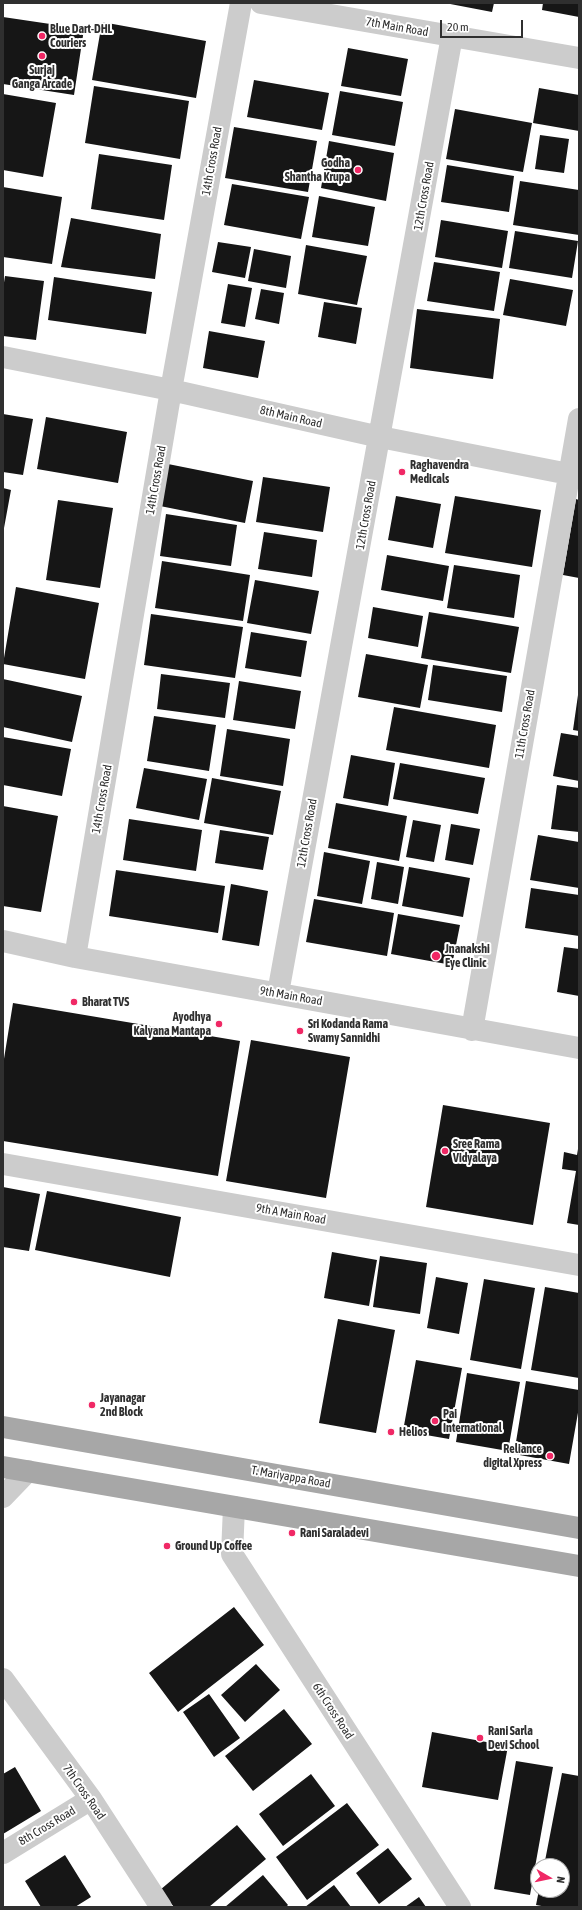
<!DOCTYPE html>
<style>
body{margin:0}
#map{position:relative;width:582px;height:1910px;overflow:hidden;background:#fff;font-family:"Asap Condensed",sans-serif}
canvas{display:block}
.frame{position:absolute;inset:0;border:4px solid #2f2f2f;pointer-events:none}
.north{position:absolute;left:530px;top:1858px;width:40px;height:40px;box-sizing:border-box;background:#fff;border:1px solid #acacac;border-radius:50%;rotate:99deg;font-size:11px;font-weight:700;line-height:16px;text-align:center;color:#2f2f2f}
.north::after{content:'';display:block;margin:auto;width:14px;height:18px;background:#f02865;clip-path:polygon(50% 0,100% 100%,50% 72%,0 100%)}
.scale{position:absolute;left:440px;top:20px;width:83px;height:18px;box-sizing:border-box;border:2px solid #2f2f2f;border-top:0;padding-left:5px;font-size:12px;line-height:14px;white-space:nowrap;color:#2f2f2f;-webkit-text-stroke:3px #fff;paint-order:stroke}
</style>
<div id="map">
<canvas width="582" height="1910"></canvas>
<div class="frame"></div>
<div class="north">N</div>
<div class="scale">20 m</div>
</div>
<script>
const context = document.querySelector('canvas').getContext('2d');
context.lineJoin = 'round';
function fillPath(path, color) {
  context.fillStyle = color;
  context.fill(path, 'evenodd');
}
function toPath(rows) {
  const path = new Path2D();
  for (const r of rows) {
    path.moveTo(r[0], r[1]);
    for (let i = 2; i < r.length; i += 2) path.lineTo(r[i], r[i + 1]);
  }
  return path;
}
function stroke(path, color, width, dash) {
  context.strokeStyle = color;
  context.lineWidth = width;
  context.lineCap = dash ? 'butt' : 'round';
  context.setLineDash(dash || []);
  context.stroke(path);
}
function label(font, color, halo, rows, align = 'center') {
  context.font = font + ' "Asap Condensed",sans-serif';
  context.lineWidth = 4;
  context.setLineDash([]);
  context.textBaseline = 'middle';
  context.strokeStyle = halo;
  context.fillStyle = color;
  for (const [text, x, y, turn = 0] of rows) {
    context.save();
    context.translate(x, y);
    context.rotate((+turn || 0) * Math.PI / 180);
    context.textAlign = isNaN(turn) ? turn : align;
    if (halo) context.strokeText(text, 0, 0);
    context.fillText(text, 0, 0);
    context.restore();
  }
}
const building = toPath([
 [445,3,494,3,492,12],
 [543,3,579,3,579,17,542,10],
 [3,17,84,29,74,95,3,84],
 [102,22,206,41,196,98,92,80],
 [348,48,408,59,401,96,341,86],
 [254,80,329,93,322,130,247,117],
 [94,86,189,101,180,159,85,143],
 [539,88,579,95,579,131,533,123],
 [340,91,403,102,395,146,332,135],
 [3,94,56,103,43,177,3,170],
 [455,109,532,123,523,172,446,159],
 [234,127,317,141,308,192,225,178],
 [540,135,569,139,564,173,535,169],
 [329,141,394,153,386,201,321,188],
 [99,154,172,165,164,220,91,209],
 [447,165,514,176,509,212,441,202],
 [520,181,579,190,579,235,513,225],
 [232,184,309,197,301,239,224,225],
 [3,187,62,197,52,264,3,257],
 [319,196,375,207,368,246,312,237],
 [71,218,161,234,155,279,61,267],
 [441,220,508,231,502,268,435,257],
 [515,231,578,241,572,278,509,268],
 [218,242,251,247,245,278,212,272],
 [306,245,367,256,357,305,298,294],
 [254,249,291,256,286,288,248,281],
 [434,262,500,272,494,311,427,301],
 [5,276,44,281,36,340,3,336,3,289],
 [54,277,152,292,146,334,48,320],
 [510,279,573,290,566,326,503,315],
 [228,284,252,288,245,327,221,323],
 [261,289,284,293,279,324,255,319],
 [324,302,362,308,356,344,318,337],
 [417,309,500,319,493,379,410,368],
 [209,331,265,341,258,378,203,368],
 [3,414,33,419,23,475,3,472],
 [46,417,127,432,118,483,37,469],
 [168,464,253,481,245,523,160,506],
 [263,477,330,487,323,532,256,522],
 [3,488,11,490,4,528,3,528],
 [396,496,441,504,433,548,388,540],
 [455,496,541,510,532,567,445,553],
 [576,499,579,500,579,578,563,575],
 [58,500,113,508,100,588,46,580],
 [166,514,237,525,231,566,160,556],
 [264,532,317,540,312,577,258,569],
 [387,555,449,566,443,601,381,590],
 [162,561,250,575,243,621,155,608],
 [454,565,520,575,514,618,447,608],
 [255,580,319,591,311,634,247,623],
 [16,587,99,603,85,679,3,664],
 [373,607,423,616,418,647,368,638],
 [429,612,519,627,511,673,421,658],
 [151,614,243,627,235,678,144,665],
 [251,632,307,641,301,677,245,668],
 [366,654,428,665,420,708,358,697],
 [433,665,507,676,502,712,428,700],
 [161,674,230,683,225,718,157,709],
 [3,679,82,696,72,742,3,727],
 [239,681,301,691,295,729,233,720],
 [578,695,579,695,579,731,573,730],
 [394,707,496,725,489,768,386,750],
 [154,716,216,725,209,771,147,761],
 [227,729,290,739,283,786,220,776],
 [561,733,579,736,579,781,553,776],
 [3,737,71,749,62,796,3,785],
 [351,755,395,763,388,806,343,798],
 [400,763,485,778,478,814,393,799],
 [144,768,207,779,199,820,136,808],
 [212,778,281,791,273,835,204,823],
 [557,785,579,788,579,832,551,829],
 [336,803,407,816,399,861,328,848],
 [3,806,58,816,41,912,3,906],
 [129,819,202,830,196,871,123,860],
 [413,820,441,825,434,862,406,857],
 [451,824,480,829,473,865,445,860],
 [220,830,269,837,263,870,215,863],
 [538,835,579,842,579,888,530,880],
 [324,852,370,861,362,904,317,896],
 [377,862,404,867,398,904,371,899],
 [409,867,470,878,463,917,402,906],
 [116,870,225,886,218,933,109,916],
 [231,884,268,891,259,946,222,940],
 [531,888,579,895,579,936,525,928],
 [314,899,394,913,387,956,306,942],
 [398,914,460,925,452,965,391,954],
 [564,947,579,949,579,996,557,992],
 [13,1003,240,1041,218,1176,3,1141,3,1065],
 [251,1040,350,1057,326,1198,226,1181],
 [443,1105,550,1123,533,1225,426,1207],
 [578,1149,579,1149,579,1225,567,1223,576,1171,562,1169,564,1152,577,1155],
 [3,1187,40,1194,29,1251,3,1247],
 [47,1191,181,1217,170,1277,35,1250],
 [332,1252,377,1260,369,1306,324,1298],
 [380,1256,427,1263,420,1314,373,1307],
 [436,1277,468,1283,459,1334,427,1328],
 [484,1279,535,1288,521,1369,470,1360],
 [545,1287,579,1293,579,1378,531,1370],
 [338,1319,395,1330,376,1433,319,1423],
 [416,1360,462,1368,449,1439,403,1431],
 [467,1373,520,1382,508,1451,456,1442],
 [526,1381,579,1390,579,1407,569,1464,514,1454],
 [234,1607,264,1645,178,1712,149,1673],
 [256,1664,280,1690,245,1722,221,1695],
 [209,1694,240,1738,214,1757,183,1712],
 [284,1709,312,1744,253,1791,225,1756],
 [432,1732,508,1746,498,1800,422,1787],
 [516,1761,553,1767,530,1895,494,1889],
 [15,1767,41,1811,3,1834,3,1774],
 [562,1773,579,1776,579,1907,547,1907,536,1905,539,1890,562,1890,562,1866,544,1866],
 [311,1774,335,1806,283,1846,259,1814],
 [347,1803,379,1845,307,1900,276,1857],
 [237,1825,266,1859,209,1907,174,1907,160,1890],
 [388,1848,412,1879,379,1904,356,1873],
 [65,1855,91,1897,75,1907,41,1907,25,1881],
 [263,1875,288,1905,286,1907,225,1907],
 [334,1885,351,1907,305,1907],
 [419,1897,426,1907,405,1907]
]);
const minor = toPath([
 [261,3,579,58],
 [3,357,171,390,380,437,579,476],
 [3,941,75,957,579,1048],
 [75,957,171,390,241,3],
 [278,993,452,36],
 [472,1030,579,419],
 [3,1164,579,1265],
 [3,1497,28,1471],
 [234,1507,232,1554,460,1907],
 [3,1679,91,1799,161,1907],
 [3,1853,91,1799]
]);
const major = toPath([
 [3,1427,579,1528],
 [3,1467,579,1566]
]);
const markers = [
 [42,36,4,"#f02865"],
 [42,56,4,"#f02865"],
 [358,170,4,"#f02865"],
 [402,472,4,"#f02865"],
 [436,956,5,"#f02865"],
 [74,1002,4,"#f02865"],
 [219,1024,4,"#f02865"],
 [300,1031,4,"#f02865"],
 [445,1151,4,"#f02865"],
 [92,1405,4,"#f02865"],
 [435,1421,4,"#f02865"],
 [391,1432,4,"#f02865"],
 [550,1456,4,"#f02865"],
 [292,1533,4,"#f02865"],
 [167,1546,4,"#f02865"],
 [480,1738,4,"#f02865"]
];
const streetNames = [
 ["7th Main Road",397,27,10],
 ["14th Cross Road",212,161,-80],
 ["12th Cross Road",424,196,-80],
 ["8th Main Road",291,417,13],
 ["14th Cross Road",156,480,-80],
 ["12th Cross Road",366,515,-80],
 ["11th Cross Road",525,724,-80],
 ["14th Cross Road",102,799,-80],
 ["12th Cross Road",307,833,-80],
 ["9th Main Road",291,996,10],
 ["9th A Main Road",291,1214,10],
 ["T. Mariyappa Road",291,1477,10],
 ["6th Cross Road",333,1711,57],
 ["7th Cross Road",84,1792,55],
 ["8th Cross Road",47,1826,-31]
];
const poiNames = [
 ["Blue Dart-DHL",50,29],
 ["Couriers",50,43],
 ["Surjaj",42,70,"center"],
 ["Ganga Arcade",42,84,"center"],
 ["Godha",350,163,"right"],
 ["Shantha Krupa",350,177,"right"],
 ["Raghavendra",410,465],
 ["Medicals",410,479],
 ["Jnanakshi",445,949],
 ["Eye Clinic",445,963],
 ["Bharat TVS",82,1002],
 ["Ayodhya",211,1017,"right"],
 ["Kalyana Mantapa",211,1031,"right"],
 ["Sri Kodanda Rama",308,1024],
 ["Swamy Sannidhi",308,1038],
 ["Sree Rama",453,1144],
 ["Vidyalaya",453,1158],
 ["Jayanagar",100,1398],
 ["2nd Block",100,1412],
 ["Pai",443,1414],
 ["International",443,1428],
 ["Helios",399,1432],
 ["Reliance",542,1449,"right"],
 ["digital Xpress",542,1463,"right"],
 ["Rani Saraladevi",300,1533],
 ["Ground Up Coffee",175,1546],
 ["Rani Sarla",488,1731],
 ["Devi School",488,1745]
];
fillPath(building, '#161616');
stroke(minor, '#ccc', 22);
stroke(major, '#a7a7a7', 22);
for (const [x, y, r, color] of markers) {
  const dot = new Path2D();
  dot.arc(x, y, r, 0, 2 * Math.PI);
  context.fillStyle = color;
  context.fill(dot);
  stroke(dot, '#fff', 1.5);
}
label('12px', '#2f2f2f', '#fff', streetNames);
label('bold 12px', '#2f2f2f', '#fff', poiNames, 'left');
</script>
